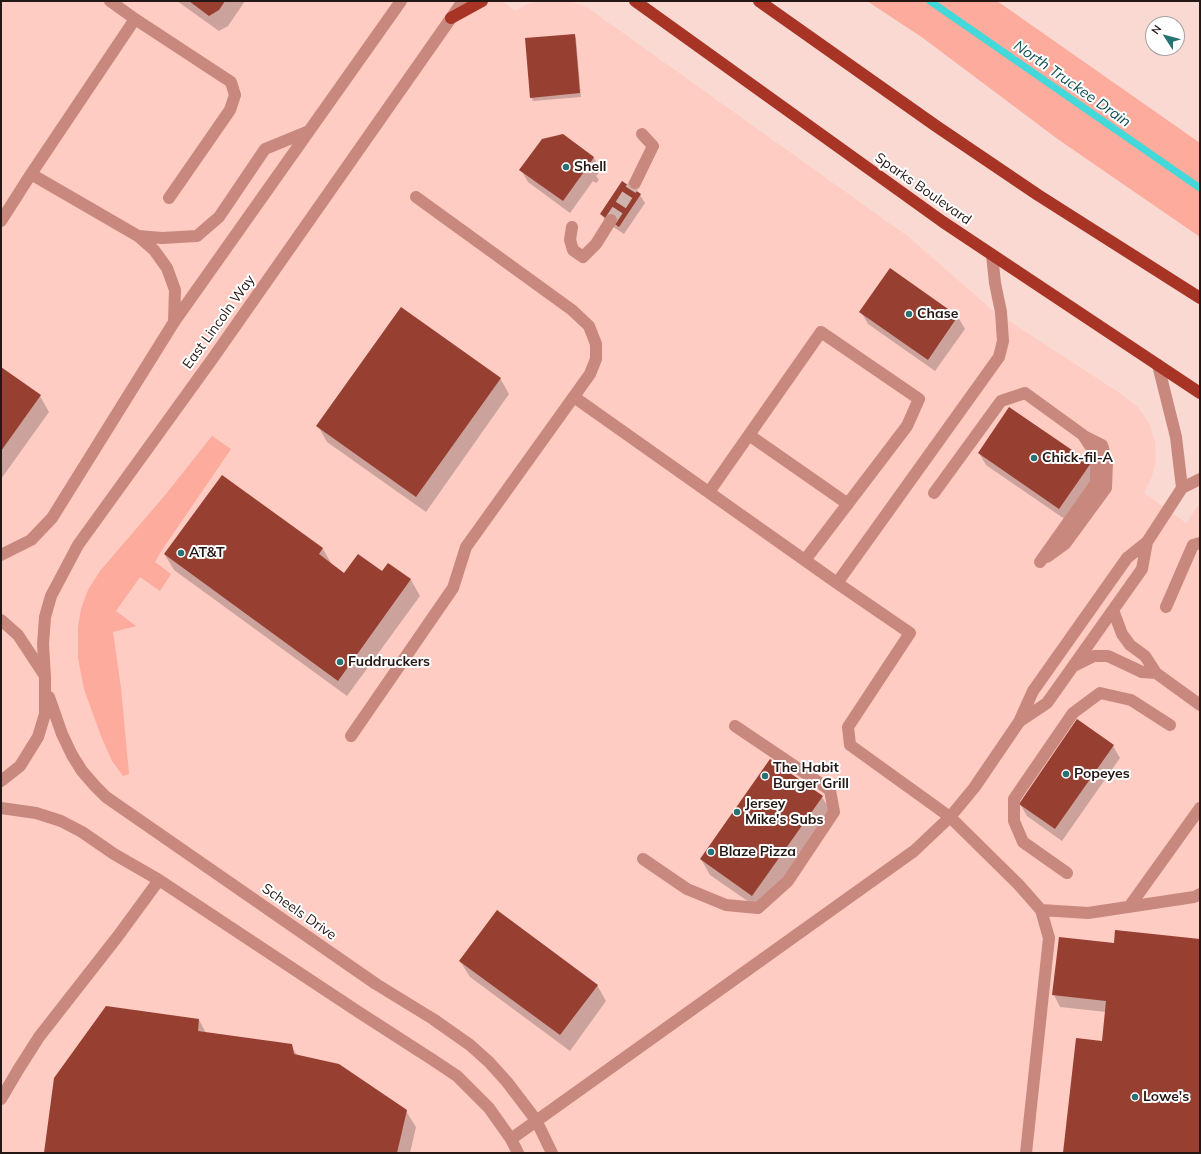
<!DOCTYPE html>
<style>
body{margin:0}
#map{position:relative;width:1201px;height:1154px;overflow:hidden;background:#fad9d2;font-family:Mulish,sans-serif}
canvas{display:block}
.frame{position:absolute;inset:0;border:2px solid #251714;pointer-events:none}
.north{position:absolute;left:1145px;top:16px;width:40px;height:40px;box-sizing:border-box;background:#fff;border:1px solid #a8a2a1;border-radius:50%;rotate:306deg;font-size:11px;font-weight:700;line-height:16px;text-align:center;color:#251714}
.north::after{content:'';display:block;margin:auto;width:14px;height:18px;background:#277273;clip-path:polygon(50% 0,100% 100%,50% 72%,0 100%)}
</style>
<div id="map">
<canvas width="1201" height="1154"></canvas>
<div class="frame"></div>
<div class="north">N</div>
</div>
<script>
const context = document.querySelector('canvas').getContext('2d');
context.lineJoin = 'round';
function fillPath(path, color) {
  context.fillStyle = color;
  context.fill(path, 'evenodd');
}
function toPath(rows) {
  const path = new Path2D();
  for (const r of rows) {
    path.moveTo(r[0], r[1]);
    for (let i = 2; i < r.length; i += 2) path.lineTo(r[i], r[i + 1]);
  }
  return path;
}
function stroke(path, color, width, dash) {
  context.strokeStyle = color;
  context.lineWidth = width;
  context.lineCap = dash ? 'butt' : 'round';
  context.setLineDash(dash || []);
  context.stroke(path);
}
function label(font, color, halo, rows, align = 'center') {
  context.font = font + ' Mulish,sans-serif';
  context.lineWidth = 4;
  context.setLineDash([]);
  context.textBaseline = 'middle';
  context.strokeStyle = halo;
  context.fillStyle = color;
  for (const [text, x, y, turn = 0] of rows) {
    context.save();
    context.translate(x, y);
    context.rotate((+turn || 0) * Math.PI / 180);
    context.textAlign = isNaN(turn) ? turn : align;
    if (halo) context.strokeText(text, 0, 0);
    context.fillText(text, 0, 0);
    context.restore();
  }
}
const built = toPath([
 [1,1,502,1,515,11,530,3,545,1,570,1,588,8,910,238,992,310,1118,392,1137,406,1149,423,1155,442,1156,461,1152,476,1144,493,1186,523,1200,503,1200,1153,1,1153]
]);
const green = toPath([
 [867,1,997,1,1200,143,1200,237,1059,140,923,38],
 [212,436,231,449,162,550,155,562,171,574,160,591,140,577,116,611,136,626,113,632,121,688,129,774,123,776,112,761,101,736,84,689,78,658,78,627,81,609,88,590,100,571,166,494]
]);
const shadow = toPath([
 [177,1,245,1,228,26,219,31],
 [574,35,576,38,581,97,533,101,531,97],
 [562,135,594,158,601,170,596,176,599,180,596,183,593,181,570,213,528,182,521,170],
 [640,195,645,203,624,234,606,222,601,214],
 [890,270,958,317,965,329,935,371,868,324,861,312],
 [1,368,40,396,49,412,1,479],
 [500,378,509,394,426,512,327,442,318,426],
 [979,453,1090,464,1097,476,1066,520,986,465],
 [222,476,323,549,332,565,345,574,382,572,388,564,411,580,420,596,347,696,174,570,165,555],
 [1113,746,1120,758,1062,841,1027,816,1020,804],
 [771,761,822,797,832,813,762,911,710,875,701,859],
 [1200,940,1200,1153,1064,1153,1103,1042,1106,1012,1060,1007,1054,995,1115,944],
 [460,961,597,985,606,1001,570,1051,470,977],
 [199,1020,206,1033,291,1045,297,1055,406,1111,416,1127,410,1153,45,1153]
]);
const stream = toPath([
 [930,1,1200,188]
]);
const building = toPath([
 [189,1,225,1,219,10,209,16],
 [575,34,580,93,530,98,525,38],
 [563,134,594,157,589,165,592,167,589,171,586,169,563,201,519,170,542,139],
 [622,181,641,194,619,227,600,214],
 [890,268,958,316,928,360,859,312],
 [401,307,501,378,416,497,316,426],
 [1,367,41,395,1,451],
 [1009,407,1091,463,1059,509,978,453],
 [222,475,323,548,319,554,344,573,358,554,382,571,388,563,411,579,338,681,164,554],
 [1077,719,1114,745,1055,829,1019,804],
 [770,759,823,796,752,896,700,859],
 [497,910,598,985,560,1035,459,961],
 [1115,930,1200,939,1200,1153,1063,1153,1076,1038,1102,1041,1106,1001,1052,995,1059,937,1114,943],
 [106,1006,199,1019,198,1031,292,1044,294,1054,339,1064,407,1110,397,1153,44,1153,54,1078]
]);
const minorTunnel = toPath([
 [611,220,635,183]
]);
const minor = toPath([
 [135,19,231,82,235,95,230,110,169,198],
 [31,174,138,236,154,250,167,268,175,290,174,322],
 [635,183,653,146,642,134],
 [1,221,31,174,135,19,110,1],
 [572,227,570,240,573,250,583,257,596,244,611,220],
 [138,236,162,238,197,236,219,217,265,149,309,131],
 [1158,365,1176,437,1182,488],
 [574,397,837,583,910,633,848,727,850,745,950,817,1019,885,1041,910,1049,938,1026,1153],
 [749,435,848,504],
 [709,492,821,332,919,399,907,426,805,560],
 [934,493,1001,401,1025,393,1083,435,1096,455,1096,483,1040,562],
 [1,555,31,540,52,518,174,322,401,1],
 [1047,557,1065,544,1106,488,1107,462,1102,445,1084,436],
 [837,583,999,357,1003,341,1001,312,995,283,992,255],
 [1166,607,1193,545,1200,543],
 [1113,610,1122,634,1130,645,1145,656,1156,673,1200,705],
 [1,620,18,635,45,676],
 [1074,666,1094,656,1108,656,1142,672,1156,673],
 [49,697,62,734,72,755,82,771,95,786,106,797,376,984,433,1019,470,1045,489,1062,507,1082,536,1120,552,1153],
 [1020,721,1047,703,1142,569,1147,542],
 [351,736,453,588,466,547,590,374,596,359,596,344,589,326,572,310,416,197],
 [1,781,20,766,38,737,45,714,45,677,43,644,45,617,51,596,78,545,213,358,463,1],
 [1,808,36,813,61,821,82,832,114,854,159,880,357,1011,433,1060,457,1076,489,1108,511,1139,518,1153],
 [643,859,687,889,726,905,758,908,788,881,834,812,830,790,735,726],
 [1067,873,1023,842,1014,821,1014,799,1073,713,1100,693,1131,700,1170,725],
 [1129,907,1200,808],
 [1041,910,1088,913,1194,897,1200,894],
 [1,1099,18,1070,39,1037,118,936,159,880],
 [511,1139,914,851,950,817,974,788,1019,722,1033,691,1127,558,1147,542,1182,488,1200,479]
]);
const major = toPath([
 [635,1,943,222,1200,393],
 [759,1,936,126,1038,195,1200,298],
 [451,18,482,1]
]);
const markers = [
 [566,167,4,"#277273"],
 [909,314,4,"#277273"],
 [1034,458,4,"#277273"],
 [181,553,4,"#277273"],
 [340,662,4,"#277273"],
 [1066,774,4,"#277273"],
 [765,776,4,"#277273"],
 [737,812,4,"#277273"],
 [711,852,4,"#277273"],
 [1135,1097,4,"#277273"]
];
const poiNames = [
 ["Shell",574,167],
 ["Chase",917,314],
 ["Chick-fil-A",1042,458],
 ["AT&T",189,553],
 ["Fuddruckers",348,662],
 ["The Habit",773,768],
 ["Burger Grill",773,784],
 ["Popeyes",1074,774],
 ["Jersey",745,804],
 ["Mike's Subs",745,820],
 ["Blaze Pizza",719,852],
 ["Lowe's",1143,1097]
];
const streetNames = [
 ["Sparks Boulevard",923,189,35],
 ["East Lincoln Way",219,322,-54],
 ["Scheels Drive",299,912,35]
];
const waterNames = [
 ["North Truckee Drain",1072,84,35]
];
fillPath(built, '#feccc3');
fillPath(green, '#fcab9c');
fillPath(shadow, '#0003');
stroke(stream, '#43d8da', 7);
fillPath(building, '#973f31');
stroke(minorTunnel, '#cfb2ac', 12, [12, 6]);
stroke(minor, '#c9887d', 12);
stroke(major, '#a73424', 12);
for (const [x, y, r, color] of markers) {
  const dot = new Path2D();
  dot.arc(x, y, r, 0, 2 * Math.PI);
  context.fillStyle = color;
  context.fill(dot);
  stroke(dot, '#fff', 1.5);
}
label('bold 14px', '#251714', '#fff', poiNames, 'left');
label('14px', '#251714', '#fff', streetNames);
label('italic 15px', '#115051', '#fff', waterNames);
</script>
